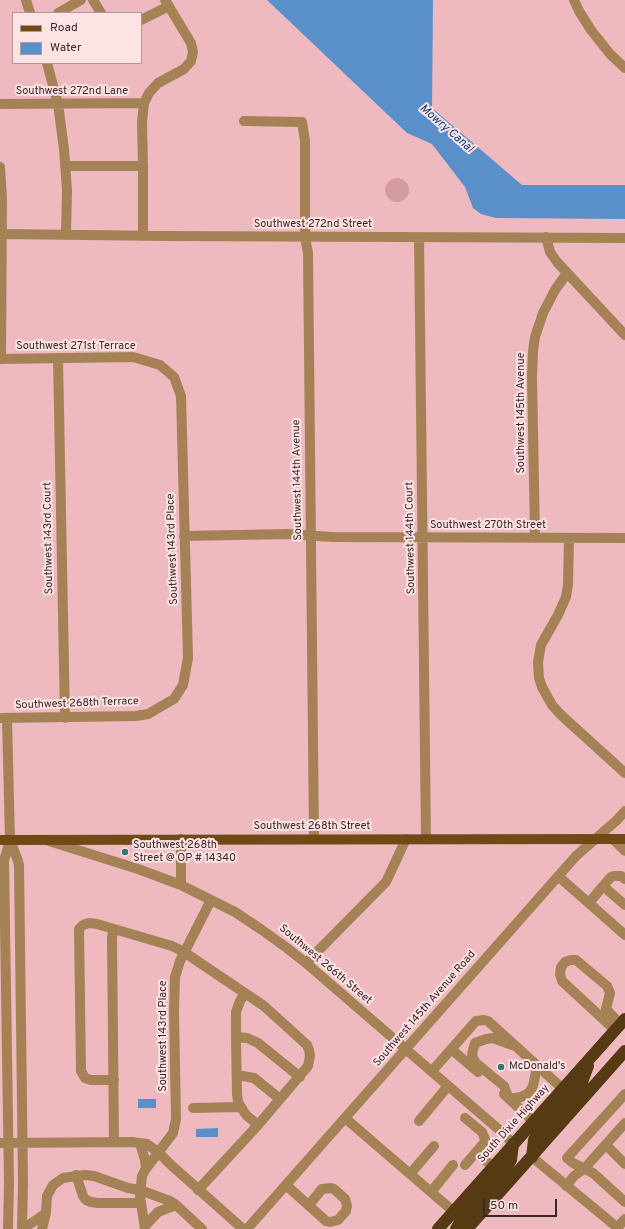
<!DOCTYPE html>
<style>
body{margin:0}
#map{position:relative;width:625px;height:1229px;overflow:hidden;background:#eebac0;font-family:Overpass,sans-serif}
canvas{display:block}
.legend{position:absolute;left:12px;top:12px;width:130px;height:52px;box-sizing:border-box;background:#fee3e5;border:1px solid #b0989a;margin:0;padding:5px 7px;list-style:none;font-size:12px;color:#3b272a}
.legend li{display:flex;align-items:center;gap:8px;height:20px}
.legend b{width:20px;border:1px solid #b0989a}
.scale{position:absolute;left:483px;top:1199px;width:74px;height:18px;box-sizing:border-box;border:2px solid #3b272a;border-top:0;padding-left:5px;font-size:12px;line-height:14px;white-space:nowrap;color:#3b272a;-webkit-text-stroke:3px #fee3e5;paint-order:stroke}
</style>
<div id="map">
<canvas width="625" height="1229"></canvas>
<ul class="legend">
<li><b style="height:5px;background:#6f4a15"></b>Road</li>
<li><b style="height:11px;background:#5a90ca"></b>Water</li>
</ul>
<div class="scale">50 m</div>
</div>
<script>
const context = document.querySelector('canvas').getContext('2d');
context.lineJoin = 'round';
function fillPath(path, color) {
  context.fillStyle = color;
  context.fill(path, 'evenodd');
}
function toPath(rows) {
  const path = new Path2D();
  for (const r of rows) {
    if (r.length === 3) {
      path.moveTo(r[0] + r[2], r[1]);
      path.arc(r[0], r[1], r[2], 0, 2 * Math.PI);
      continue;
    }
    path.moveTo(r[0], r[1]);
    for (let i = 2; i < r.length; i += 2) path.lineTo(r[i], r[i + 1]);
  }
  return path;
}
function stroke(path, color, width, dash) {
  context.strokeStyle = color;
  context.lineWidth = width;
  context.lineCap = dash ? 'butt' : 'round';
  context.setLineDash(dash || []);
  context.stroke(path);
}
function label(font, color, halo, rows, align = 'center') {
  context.font = font + ' Overpass,sans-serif';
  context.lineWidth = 4;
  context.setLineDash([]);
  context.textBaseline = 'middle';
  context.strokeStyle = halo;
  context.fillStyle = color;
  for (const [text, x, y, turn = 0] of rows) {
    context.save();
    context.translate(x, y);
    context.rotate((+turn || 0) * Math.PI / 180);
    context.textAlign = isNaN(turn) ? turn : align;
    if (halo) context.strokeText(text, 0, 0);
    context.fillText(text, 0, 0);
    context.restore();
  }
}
const green = toPath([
 [397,190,12]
]);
const water = toPath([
 [267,0,433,0,432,108,522,185,625,185,625,219,496,218,481,214,473,208,465,187,432,144,407,133],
 [138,1099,156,1099,156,1108,138,1108],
 [218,1128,218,1137,196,1137,196,1129]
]);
const minor = toPath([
 [26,0,30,13],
 [93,0,101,13],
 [574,0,579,11,591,30,610,54,625,68],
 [58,13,81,0],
 [141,20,169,6],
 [47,63,58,104,64,149,67,190,66,235],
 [0,104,144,103],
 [244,121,302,122,305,141,305,237,308,253,314,839],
 [65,166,143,166],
 [0,167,2,198,1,359],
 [0,234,167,236,625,238],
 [143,236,143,166,142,122,144,103,149,93,158,83,184,69,191,61,193,52,191,43,165,0],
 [419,237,426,839],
 [546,237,550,252,557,262,625,335],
 [58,358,65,718],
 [0,359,133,357,160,365,174,377,181,396,188,658,183,685,174,699,148,714,136,716,0,718],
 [184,536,288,534,332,537,625,538],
 [535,538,532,376,533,351,535,337,543,313,555,290,567,273],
 [569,538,568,585,566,597,558,615,541,645,538,662,539,678,542,687,552,705,560,714,625,773],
 [7,718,10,840,4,861,9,1183,8,1229],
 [613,839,625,851],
 [10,840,18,861,19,865,23,1183,22,1229],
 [49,841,138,869,181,885,235,912,262,930,287,948,306,963,504,1134,513,1144],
 [558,876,625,935],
 [181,885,181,839],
 [603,886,611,877,614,876,621,876,625,879],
 [589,903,603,886,625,905],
 [306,963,386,882,406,839],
 [245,993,240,1001,236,1012,236,1037,247,1038,258,1043,300,1077],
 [615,1030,562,981,560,974,561,967,565,962,571,960,576,960,607,986,610,993,606,1009,620,1024],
 [236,1037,237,1094,238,1102,246,1115,258,1125],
 [451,1049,478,1072],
 [432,1071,476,1021,484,1020,488,1021,563,1089],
 [237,1077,243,1076,254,1078,280,1099],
 [114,1080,91,1080,85,1078,81,1071,79,929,83,925,89,923,97,924,172,946,184,952,264,1006,307,1045,309,1050,310,1056,308,1066,258,1125,198,1190],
 [504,1094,533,1121],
 [625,1094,567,1158,573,1163,593,1173,625,1202],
 [509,1099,504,1086,476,1063,473,1058,472,1054,475,1043,486,1039,493,1038,512,1045],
 [509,1099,521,1097,529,1093,533,1086,537,1067],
 [193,1108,241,1107],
 [345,1118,453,1211],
 [419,1121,448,1086],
 [114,1142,112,937,114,929],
 [0,1143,132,1142,147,1144,158,1152,170,1164,243,1229],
 [140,1143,145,1160,146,1168],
 [606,1145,625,1164],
 [476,1152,493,1167],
 [532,1157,618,1228],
 [465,1165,484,1143,485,1139,482,1132,465,1118],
 [410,1174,434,1146],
 [76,1175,83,1196,86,1200,91,1202,98,1203,140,1203],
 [286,1185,326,1221,330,1222,338,1220,346,1211,347,1206,345,1199,334,1189,331,1188,322,1189,309,1205],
 [566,1186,574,1176,584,1169,625,1123],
 [431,1192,453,1165],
 [145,1226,158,1212,176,1205],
 [23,1229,46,1213],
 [42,1229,46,1213,47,1196,53,1185,63,1178,85,1175,94,1176,128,1188,140,1190,170,1201,176,1205,202,1229],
 [145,1229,140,1196,142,1176,145,1170,170,1137,173,1133,176,1119,174,1011,175,977,180,961,211,900],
 [247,1229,576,856,617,820,625,811],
 [616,1229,625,1219]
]);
const major = toPath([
 [0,840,625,839]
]);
const highway = toPath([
 [532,1157,534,1140,539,1132,581,1085,588,1066],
 [438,1229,625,1019],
 [456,1229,460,1222,506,1168,511,1160,513,1144],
 [467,1229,625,1051]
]);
const markers = [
 [125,852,4,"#2f7875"],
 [501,1067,4,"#2f7875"]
];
const streetNames = [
 ["Southwest 272nd Lane",72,92],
 ["Southwest 272nd Street",313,225],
 ["Southwest 271st Terrace",76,347],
 ["Southwest 145th Avenue",522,413,-90],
 ["Southwest 144th Avenue",298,480,-91],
 ["Southwest 270th Street",488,526],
 ["Southwest 143rd Court",49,538,-91],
 ["Southwest 144th Court",411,538,-91],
 ["Southwest 143rd Place",173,549,-92],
 ["Southwest 268th Terrace",77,704,-2],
 ["Southwest 268th Street",312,827],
 ["Southwest 266th Street",325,965,40],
 ["Southwest 145th Avenue Road",425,1009,-49],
 ["Southwest 143rd Place",164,1036,-90],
 ["South Dixie Highway",514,1124,-48]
];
const poiNames = [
 ["Southwest 268th",133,846],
 ["Street @ OP # 14340",133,859],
 ["McDonald's",509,1067]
];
const waterNames = [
 ["Mowry Canal",446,129,41]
];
fillPath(green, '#d59ba2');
fillPath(water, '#5a90ca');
stroke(minor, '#a58156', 10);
stroke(major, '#6f4a15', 10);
stroke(highway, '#563a13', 12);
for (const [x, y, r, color] of markers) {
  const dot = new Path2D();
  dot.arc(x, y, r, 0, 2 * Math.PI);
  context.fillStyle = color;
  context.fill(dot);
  stroke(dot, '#fee3e5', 1.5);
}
label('11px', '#3b272a', '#fee3e5', streetNames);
label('11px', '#3b272a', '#fee3e5', poiNames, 'left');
label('italic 12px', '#07447a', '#fee3e5', waterNames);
</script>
